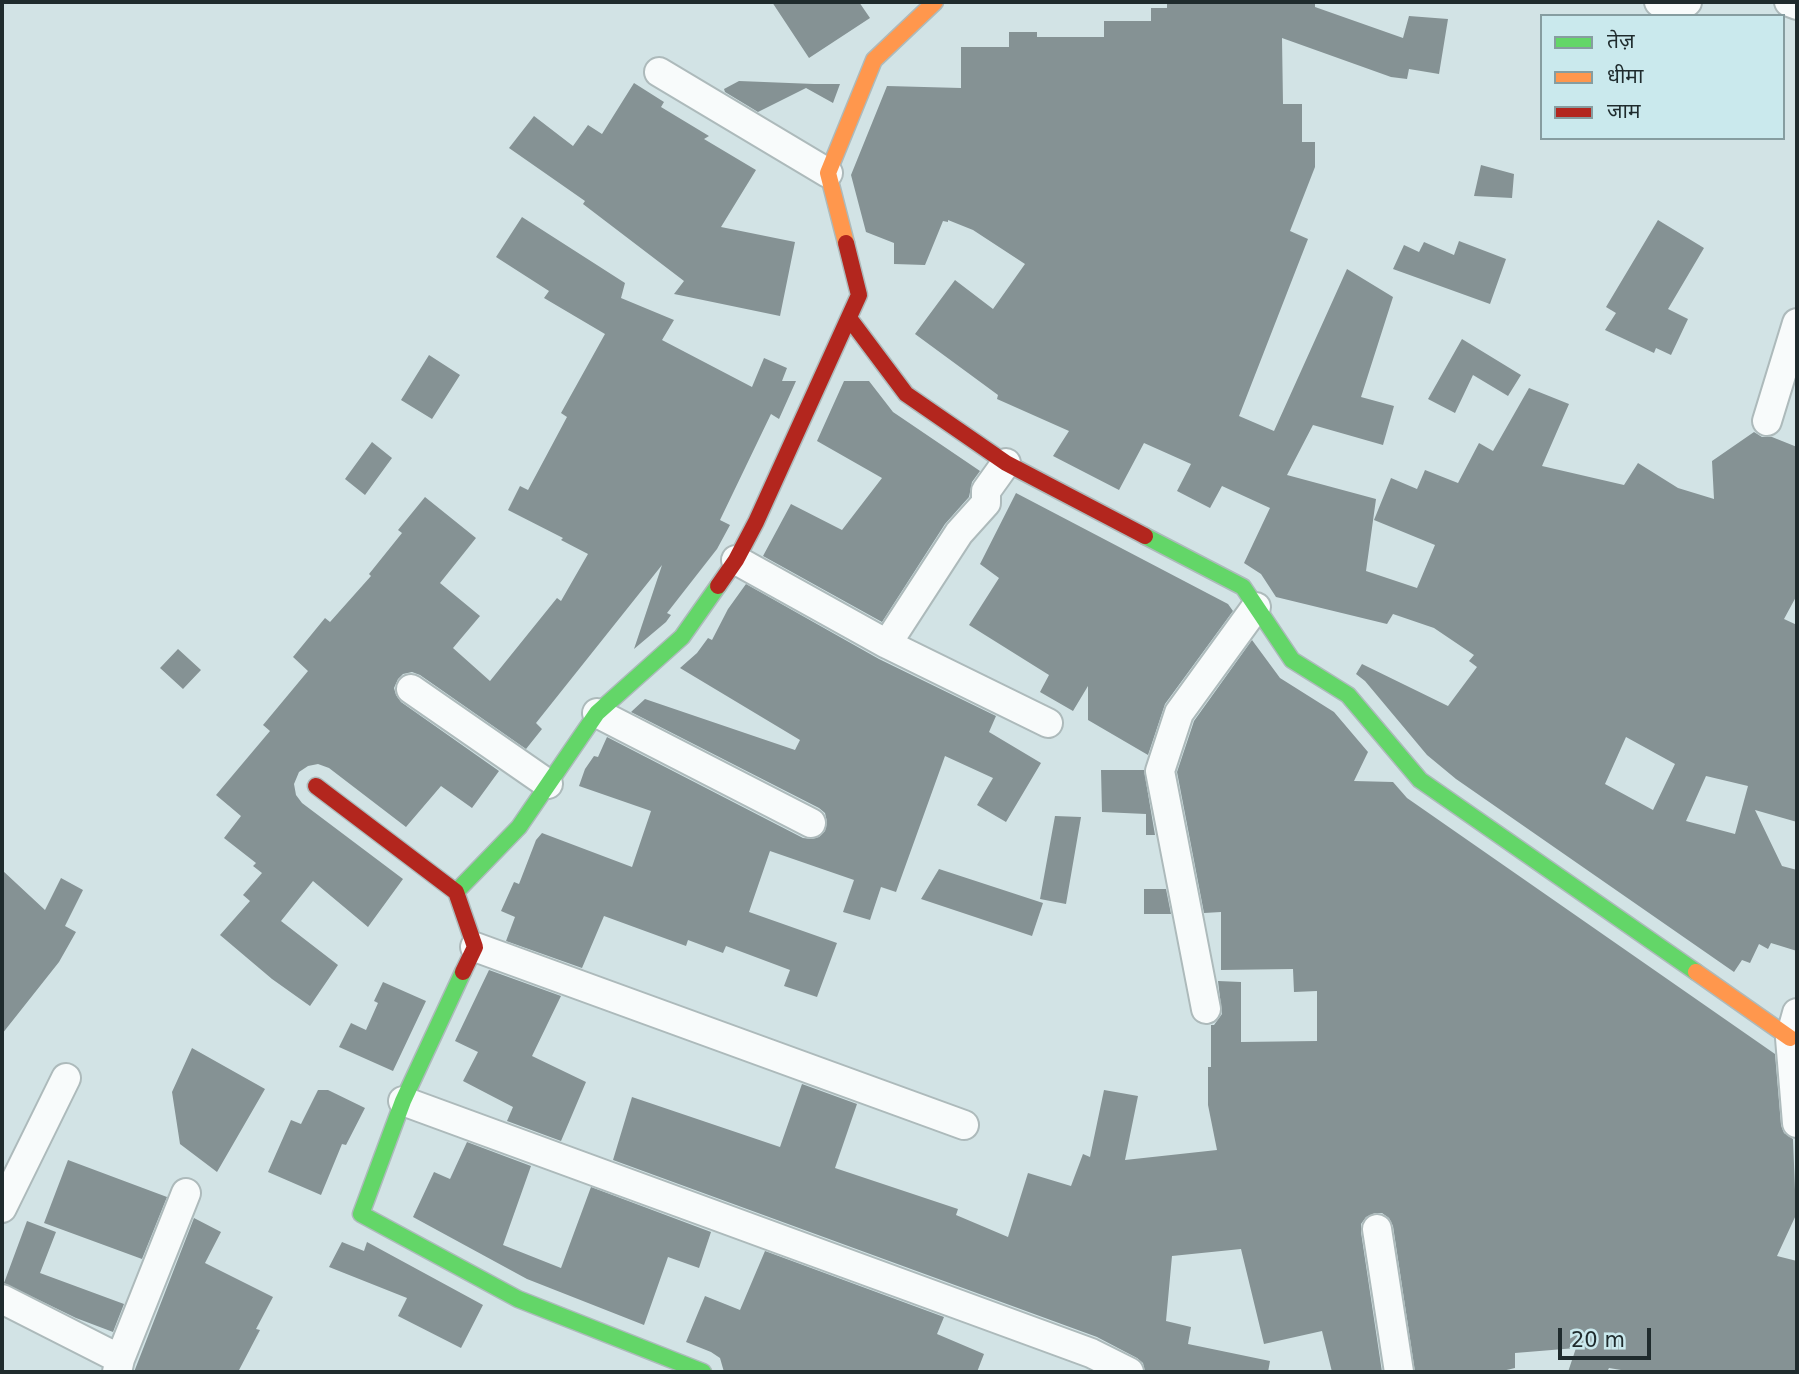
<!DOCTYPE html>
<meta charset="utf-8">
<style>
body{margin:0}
#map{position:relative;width:1799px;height:1374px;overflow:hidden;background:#d2e3e5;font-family:"DejaVu Sans","Noto Sans Devanagari",sans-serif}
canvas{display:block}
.frame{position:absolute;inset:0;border:4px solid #1f2b2d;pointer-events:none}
.legend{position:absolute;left:1540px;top:14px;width:245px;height:126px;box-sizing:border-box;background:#cae9ed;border:2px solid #869da0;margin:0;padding:9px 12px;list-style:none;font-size:21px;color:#1f2b2d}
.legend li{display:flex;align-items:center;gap:14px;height:35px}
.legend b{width:35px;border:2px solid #869da0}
.scale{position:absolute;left:1558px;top:1328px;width:93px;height:32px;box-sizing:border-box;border:4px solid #1f2b2d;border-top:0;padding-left:9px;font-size:21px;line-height:24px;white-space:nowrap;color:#1f2b2d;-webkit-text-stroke:5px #cae9ed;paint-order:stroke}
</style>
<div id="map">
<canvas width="1799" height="1374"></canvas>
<div class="frame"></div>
<ul class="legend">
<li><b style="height:9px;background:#63d668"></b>तेज़</li>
<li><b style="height:9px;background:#ff974d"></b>धीमा</li>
<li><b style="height:9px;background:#b3261e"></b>जाम</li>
</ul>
<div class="scale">20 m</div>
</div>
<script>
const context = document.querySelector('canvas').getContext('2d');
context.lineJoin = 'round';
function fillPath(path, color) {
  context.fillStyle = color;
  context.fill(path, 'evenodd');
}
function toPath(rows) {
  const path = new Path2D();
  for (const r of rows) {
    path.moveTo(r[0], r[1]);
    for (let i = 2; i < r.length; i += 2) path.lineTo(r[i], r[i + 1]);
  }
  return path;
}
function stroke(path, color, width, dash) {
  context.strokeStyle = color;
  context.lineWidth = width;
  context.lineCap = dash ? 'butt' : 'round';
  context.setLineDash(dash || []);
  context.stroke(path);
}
const building = toPath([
 [772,2,859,2,870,18,809,58],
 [1167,2,1315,2,1315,7,1403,38,1409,16,1448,19,1439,74,1409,69,1407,79,1391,77,1282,38,1283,104,1302,104,1302,142,1315,142,1315,167,1290,231,1308,239,1239,416,1274,431,1347,269,1393,297,1361,397,1394,406,1383,445,1313,425,1287,475,1376,499,1366,571,1417,588,1435,545,1374,520,1391,478,1417,489,1425,470,1458,483,1479,443,1493,451,1529,388,1569,404,1542,466,1624,485,1638,463,1678,488,1714,499,1712,461,1754,432,1762,437,1772,437,1797,447,1797,595,1784,619,1797,625,1797,822,1755,810,1782,866,1797,870,1797,951,1771,943,1768,949,1759,944,1750,963,1742,960,1734,972,1456,779,1427,755,1365,681,1356,674,1362,664,1448,706,1477,667,1469,661,1474,655,1434,628,1393,614,1387,624,1276,597,1261,574,1244,563,1270,508,1222,486,1210,508,1177,491,1191,464,1144,443,1119,490,1053,456,1069,431,997,399,998,395,915,334,955,280,993,309,1025,264,973,230,948,220,948,222,943,221,925,265,894,264,894,243,866,232,851,175,887,86,961,88,961,47,1009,47,1009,32,1037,32,1037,37,1104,37,1104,21,1151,21,1151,8,1167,8],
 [1626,737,1675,764,1653,810,1605,784],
 [1706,776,1748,786,1735,834,1686,821],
 [739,81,814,84,840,84,833,103,806,88,758,112,725,92,724,89],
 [634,83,664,102,661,107,709,136,704,139,756,170,721,227,795,242,780,316,674,294,684,281,583,204,585,201,509,148,534,116,573,146,588,125,602,134],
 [1481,165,1514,174,1512,198,1474,196],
 [522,217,625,283,621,298,674,320,662,340,752,387,764,358,787,368,782,381,796,381,779,419,771,414,720,520,730,525,717,549,667,613,671,615,666,622,634,649,662,565,536,723,542,729,526,749,420,675,412,672,403,674,398,679,394,688,396,695,401,702,499,771,472,808,441,786,406,827,329,768,318,764,308,766,299,772,294,784,296,795,302,803,403,879,368,927,313,881,281,921,338,965,310,1006,272,979,220,935,250,901,243,895,262,873,253,866,256,863,224,838,241,816,216,795,270,731,263,725,308,671,293,657,325,618,330,622,371,576,369,574,402,533,398,530,425,497,476,538,440,583,480,616,453,648,490,681,557,598,561,601,588,554,561,540,563,538,508,510,520,486,528,490,567,417,561,413,605,334,544,298,549,291,496,257],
 [1658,220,1704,248,1668,309,1688,319,1671,355,1656,348,1654,353,1605,330,1616,313,1606,307],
 [1459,241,1506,259,1490,304,1393,269,1404,245,1419,252,1424,242,1454,255],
 [1462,339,1521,375,1508,396,1473,375,1455,413,1428,399],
 [429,355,460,375,432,419,401,400],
 [844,381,869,381,893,412,980,471,972,482,969,497,945,524,882,622,763,556,791,504,842,530,882,478,817,441],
 [372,442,392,458,365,495,345,479],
 [1016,493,1228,604,1233,611,1165,704,1148,755,1088,720,1088,686,1073,711,1040,692,1049,675,969,625,999,578,980,564],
 [746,584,879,659,996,716,989,732,1041,763,1006,822,977,805,993,778,945,756,896,892,881,887,870,920,843,912,854,880,770,851,749,912,837,943,817,997,784,986,790,970,726,946,723,953,688,940,686,946,604,916,582,968,506,941,515,917,501,911,514,882,519,884,536,840,542,833,632,867,651,811,579,786,585,769,594,756,598,757,607,737,803,838,812,839,819,837,825,831,827,822,825,813,819,808,631,712,645,699,795,750,800,740,680,668,697,653,708,638,712,640,728,609],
 [1252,640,1280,678,1334,712,1368,752,1354,781,1393,782,1407,798,1775,1054,1781,1125,1784,1133,1793,1139,1796,1215,1777,1256,1797,1261,1797,1372,1633,1372,1609,1368,1607,1372,1568,1372,1576,1348,1515,1353,1515,1368,1498,1372,1415,1372,1393,1226,1389,1218,1382,1213,1375,1213,1366,1217,1361,1224,1361,1232,1382,1372,1332,1372,1322,1331,1264,1344,1241,1249,1172,1256,1166,1321,1191,1327,1188,1344,1270,1361,1268,1372,1145,1372,1143,1363,1137,1358,1097,1337,613,1160,632,1097,780,1147,802,1084,857,1104,835,1168,958,1209,956,1215,1008,1237,1028,1173,1071,1186,1083,1154,1090,1157,1104,1090,1138,1096,1125,1160,1217,1150,1208,1105,1208,1067,1211,1067,1211,1025,1214,1025,1222,1014,1218,981,1241,982,1241,1042,1317,1041,1317,991,1294,992,1293,969,1221,970,1221,912,1204,913,1177,772,1194,721],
 [178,649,201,670,183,689,160,668],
 [1101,770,1144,770,1155,835,1146,835,1146,814,1102,812],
 [1055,816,1081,817,1066,904,1040,899],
 [939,869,1043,903,1032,936,921,899],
 [2,870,45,910,61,878,83,890,65,926,76,932,59,962,2,1034],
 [1144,889,1166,889,1171,914,1144,914],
 [489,970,561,996,532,1056,586,1082,561,1141,507,1121,513,1107,463,1081,478,1052,455,1041],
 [383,982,426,1001,393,1071,339,1047,351,1023,366,1030,378,1003,374,1001],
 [192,1048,265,1089,217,1172,180,1144,172,1092],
 [318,1090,328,1090,365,1108,346,1145,342,1144,321,1195,268,1172,291,1120,301,1124],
 [467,1142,531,1166,503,1245,561,1268,591,1187,711,1232,699,1268,668,1257,644,1325,527,1279,413,1217,434,1172,450,1179],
 [68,1160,167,1197,142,1259,44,1223],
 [194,1218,221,1232,205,1263,273,1297,256,1329,260,1330,238,1372,134,1372],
 [27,1221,56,1232,40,1273,124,1304,113,1332,76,1318,4,1283],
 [342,1242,364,1251,367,1242,483,1305,461,1348,398,1316,407,1298,329,1267],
 [765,1251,944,1317,937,1334,984,1354,977,1372,724,1372,720,1358,711,1352,686,1342,705,1296,740,1310]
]);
const street = toPath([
 [1659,2,1664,4,1687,2],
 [1789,2,1797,5],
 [659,72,828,173],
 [1767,421,1797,323],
 [736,560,887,644,1048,723],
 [887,644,959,533,986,503,986,491,1006,463],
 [411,689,548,784],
 [597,713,811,823],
 [475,947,964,1125],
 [1206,1009,1160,771,1179,713,1256,607],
 [1797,1013,1790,1038,1797,1123],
 [403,1101,1091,1353,1129,1372],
 [2,1208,66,1078],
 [1377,1229,1399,1372],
 [2,1299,120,1359,117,1372],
 [120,1359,186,1193]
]);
const fast = toPath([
 [1145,536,1243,587,1292,660,1348,695,1420,780,1696,972],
 [456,892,519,827,597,713,682,637,718,586],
 [463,972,403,1101,361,1214,518,1299,703,1372]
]);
const slow = toPath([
 [846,243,828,173,874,60,935,2],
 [1696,972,1790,1038]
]);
const jam = toPath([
 [849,318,906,394,1006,463,1145,536],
 [718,586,736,560,756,522,859,295,846,243],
 [316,786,456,892,475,947,463,972]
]);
fillPath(building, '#859294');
stroke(street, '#adbabb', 32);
stroke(fast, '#adbabb', 19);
stroke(slow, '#adbabb', 19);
stroke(jam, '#adbabb', 19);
stroke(street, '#f8fbfb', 28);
stroke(fast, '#63d668', 16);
stroke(slow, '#ff974d', 16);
stroke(jam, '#b3261e', 16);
</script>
